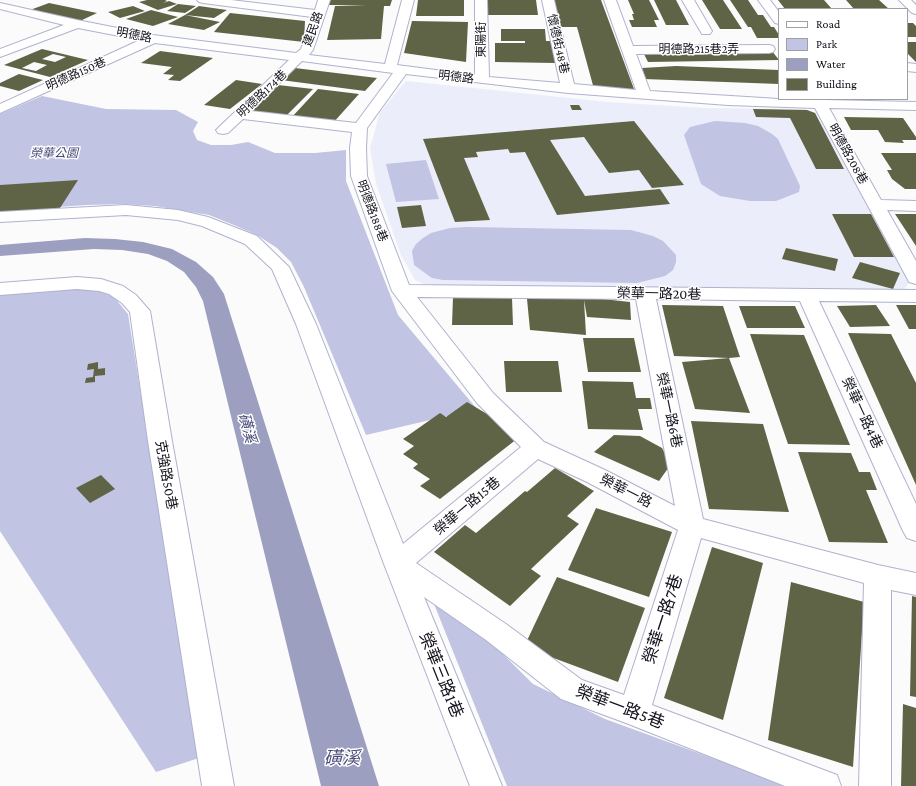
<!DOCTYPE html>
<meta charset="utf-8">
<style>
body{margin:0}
#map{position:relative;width:916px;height:786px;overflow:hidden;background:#fbfbfb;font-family:"Crimson Pro",serif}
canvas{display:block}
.legend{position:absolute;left:778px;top:8px;width:130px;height:92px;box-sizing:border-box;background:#fff;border:1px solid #a0a0a4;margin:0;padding:5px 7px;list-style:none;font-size:12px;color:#11121b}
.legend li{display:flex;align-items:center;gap:8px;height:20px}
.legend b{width:20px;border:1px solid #a0a0a4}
</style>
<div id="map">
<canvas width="916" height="786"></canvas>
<ul class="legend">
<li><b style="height:5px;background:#fff"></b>Road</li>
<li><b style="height:11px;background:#c1c4e2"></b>Park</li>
<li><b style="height:11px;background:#9c9fbf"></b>Water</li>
<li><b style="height:11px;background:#606446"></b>Building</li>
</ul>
</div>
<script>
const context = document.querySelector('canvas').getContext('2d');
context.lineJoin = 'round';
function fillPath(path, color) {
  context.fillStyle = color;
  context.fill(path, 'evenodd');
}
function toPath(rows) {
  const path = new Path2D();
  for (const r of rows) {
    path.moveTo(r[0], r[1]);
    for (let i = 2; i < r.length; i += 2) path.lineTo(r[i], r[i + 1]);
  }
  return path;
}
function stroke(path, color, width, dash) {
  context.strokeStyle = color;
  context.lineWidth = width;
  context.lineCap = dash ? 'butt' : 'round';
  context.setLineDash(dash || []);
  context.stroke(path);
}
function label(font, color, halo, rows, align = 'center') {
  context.font = font + ' "Crimson Pro","Noto Sans TC",serif';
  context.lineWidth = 3;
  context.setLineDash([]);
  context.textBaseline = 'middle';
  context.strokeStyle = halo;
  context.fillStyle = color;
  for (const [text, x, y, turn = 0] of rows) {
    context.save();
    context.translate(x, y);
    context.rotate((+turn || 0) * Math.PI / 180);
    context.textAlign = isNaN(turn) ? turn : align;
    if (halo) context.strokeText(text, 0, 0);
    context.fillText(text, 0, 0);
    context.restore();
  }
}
const built = toPath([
 [406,81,608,102,705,108,805,109,816,113,909,282,904,290,790,290,425,285,415,280,401,255,376,184,370,148,380,112]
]);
const green = toPath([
 [42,96,106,109,176,110,198,122,193,131,197,140,211,145,231,145,248,142,275,153,315,153,346,150,346,181,398,315,477,409,366,435,304,287,291,262,277,248,257,235,234,225,209,215,155,206,122,204,87,205,0,211,0,114],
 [715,121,745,123,758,126,772,134,778,139,800,186,799,192,776,201,750,201,720,196,701,184,684,135,690,127],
 [426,160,439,199,396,202,386,164],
 [468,227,631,230,653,236,663,241,676,255,676,262,673,270,665,276,637,283,443,280,432,278,414,265,412,251,416,244,423,238,431,233,450,228],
 [72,289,98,291,114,297,128,314,199,758,156,772,0,531,0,294],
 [422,574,533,684,605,719,789,786,507,786]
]);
const water = toPath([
 [85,238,115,239,143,242,172,249,196,262,213,277,224,294,379,786,321,786,203,301,196,287,184,272,167,261,148,254,122,250,94,249,0,256,0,245]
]);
const building = toPath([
 [147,0,165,0,167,1,163,3,169,1,177,4,158,10,139,2],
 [327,0,392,0,390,6,384,6,381,39,327,40,335,6,366,5,325,5],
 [418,0,464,0,464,16,416,16],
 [487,0,536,0,538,15,487,15],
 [550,0,601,0,634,89,594,89,577,27,557,27],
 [628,0,649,0,659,20,654,20,657,27,632,27,629,20,634,20,632,14,634,14],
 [654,0,676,0,689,25,666,25],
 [702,0,723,0,742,29,720,29],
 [730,0,748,0,758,15,763,15,771,27,748,27],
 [778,0,824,0,832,9,785,9],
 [846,0,879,0,889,9,854,9],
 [49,3,97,13,80,21,30,10],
 [178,4,196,6,185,13,167,11],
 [133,6,145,11,120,18,108,12],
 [199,6,227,10,214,18,185,15],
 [151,10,178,17,153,26,126,19],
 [230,13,305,21,304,42,214,32],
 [185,15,220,22,204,30,168,24],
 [412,21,468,22,466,62,404,53],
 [907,23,913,23,916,26,916,37,907,37],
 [751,27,774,27,779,35,779,38,757,38],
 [501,29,545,29,546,41,553,41,555,63,495,62,495,43,525,43,525,41,501,41],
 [907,42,916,42,916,62,907,53],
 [42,49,88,60,50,77,4,65],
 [53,54,66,57,55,62,42,59],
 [34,62,47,65,36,71,22,68],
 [160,51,190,55,213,58,180,81,168,80,174,75,163,74,172,67,141,63],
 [772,51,779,60,648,62,643,52],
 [676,66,779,70,779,84,644,79,642,68],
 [295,68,377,78,365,91,281,80],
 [19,74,43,80,19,91,0,86,0,83],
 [236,80,262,84,230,109,204,105],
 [278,85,313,89,285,117,249,112],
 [318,89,359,94,333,123,291,118],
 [570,105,579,105,582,110,572,110],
 [753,109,807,110,815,113,844,169,816,169,790,118,756,117],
 [844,117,903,118,916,137,916,140,902,140,904,143,885,142,878,130,851,130],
 [634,121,684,185,652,188,639,170,609,173,584,137,550,140,585,196,660,189,670,204,557,215,525,152,510,153,508,149,476,152,478,157,464,158,490,220,455,222,423,139],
 [881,153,916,153,916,189,905,189,892,179,887,170,892,170],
 [78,180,60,208,0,213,0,185],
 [421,205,426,226,402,228,397,207],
 [832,214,871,214,894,257,854,257],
 [895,214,916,214,916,246],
 [786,248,838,259,835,271,782,259],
 [860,262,900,273,893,289,852,278],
 [453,297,512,298,513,325,452,325],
 [584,297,630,302,631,320,587,317,584,300,586,335,530,330,527,299],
 [662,305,723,306,740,357,729,358,750,413,695,409,682,362,729,358,674,356],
 [876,305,890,326,850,327,837,306],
 [896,305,916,305,916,329,909,329],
 [739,306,795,306,805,328,747,328],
 [848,333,891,334,916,383,916,485],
 [750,334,804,335,850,445,788,444],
 [583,338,634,338,641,372,588,372],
 [504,361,558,361,562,392,506,392],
 [98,362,98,369,105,368,105,375,95,376,95,382,85,383,86,378,93,377,94,369,87,370,88,364],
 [582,381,633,382,636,398,650,398,652,409,638,409,643,430,588,429],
 [467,402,522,435,440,499,420,486,430,479,413,468,418,464,403,454,414,446,403,439,440,413,446,417],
 [691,421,763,424,789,512,709,509],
 [614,435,640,436,662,448,671,464,659,481,594,452],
 [798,452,851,453,859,472,870,472,877,490,866,490,888,543,829,542],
 [555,468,594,491,567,516,579,524,531,569,541,576,510,606,434,552,465,525,476,533,525,491,527,492],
 [101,475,115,489,90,503,76,488],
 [596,508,672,532,649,597,568,570],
 [712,547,763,563,723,720,664,698],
 [557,577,645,608,618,682,524,647],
 [791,582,864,602,853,767,768,740],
 [912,596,916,597,916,697,910,696],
 [903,704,916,708,916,786,901,786]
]);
const minor = toPath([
 [197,0,231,0,315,10,318,0,330,0,313,50,309,55,385,64,402,0,414,0,397,65,475,75,475,0,487,0,489,77,560,83,542,0,554,0,574,84,636,90,604,0,616,0,633,46,769,45,773,46,775,49,773,52,769,53,636,54,650,91,779,99,916,102,916,110,829,108,881,200,916,201,916,211,887,210,916,261,916,284,909,282,907,278,815,108,728,105,568,93,406,74,367,128,366,148,367,176,409,285,916,290,916,302,819,301,916,504,916,541,907,538,903,531,800,301,656,299,703,519,878,565,916,573,916,595,891,590,891,786,859,786,864,583,701,538,652,705,837,775,841,786,785,786,626,723,561,699,486,640,424,597,502,786,470,786,384,564,296,324,272,269,245,244,202,226,178,220,126,215,0,222,0,212,126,205,178,210,208,217,257,236,289,267,316,324,403,544,521,447,477,403,392,291,351,176,350,148,352,132,243,119,228,133,223,134,218,133,216,130,289,60,155,43,0,113,0,104,140,40,78,28,0,57,0,49,64,25,0,9,0,3,77,20,153,35,296,53,301,49,312,17,203,3,199,2,197,0],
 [302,61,393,73,356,123,251,111,302,61],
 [417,297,636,299,675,506,605,470,544,442,493,393,417,297],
 [538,459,587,482,678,530,624,695,582,680,506,624,416,563,538,459],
 [682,0,694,0,712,31,710,34,702,34,682,0],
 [758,0,770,0,779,12,779,24,775,23,758,0],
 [899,0,911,0,916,5,916,14,912,13,899,0],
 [907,63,916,64,916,72,907,71,907,63],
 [77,277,101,279,123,286,136,295,150,311,172,441,234,786,202,786,148,441,130,312,122,303,109,294,99,291,77,289,0,295,0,283,77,277]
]);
const farStreetnames = [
 ["建民路",313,29,-70],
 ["明德路",134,35,11],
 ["東陽街",481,40,-90],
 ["懷德街48巷",558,44,77],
 ["明德路215巷2弄",699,49],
 ["明德路150巷",76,74,-24],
 ["明德路",456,77,7],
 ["明德路174巷",262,94,-43],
 ["明德路208巷",848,154,61],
 ["明德路188巷",372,211,69]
];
const farParknames = [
 ["榮華公園",54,153]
];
const streetNames = [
 ["榮華一路20巷",659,294,1],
 ["榮華一路6巷",669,410,78],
 ["榮華一路4巷",862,413,65],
 ["克強路50巷",166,475,80],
 ["榮華一路",626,491,27],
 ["榮華一路15巷",467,506,-40]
];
const waterNames = [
 ["磺溪",247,428,75]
];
const nearStreetnames = [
 ["榮華一路7巷",663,619,-72],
 ["榮華三路1巷",441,675,68],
 ["榮華一路5巷",620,707,21]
];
const nearWaternames = [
 ["磺溪",342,758]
];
fillPath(built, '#ebedfb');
fillPath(green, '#c1c4e2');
fillPath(water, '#9c9fbf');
fillPath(building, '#606446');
stroke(minor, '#afb2ce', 2);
fillPath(minor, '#fff');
label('12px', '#11121b', '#fff', farStreetnames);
label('italic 12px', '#464876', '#fff', farParknames);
label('14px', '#11121b', '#fff', streetNames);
label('italic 15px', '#4a4c7a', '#fff', waterNames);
label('17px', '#11121b', '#fff', nearStreetnames);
label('italic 18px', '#4a4c7a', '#fff', nearWaternames);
</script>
